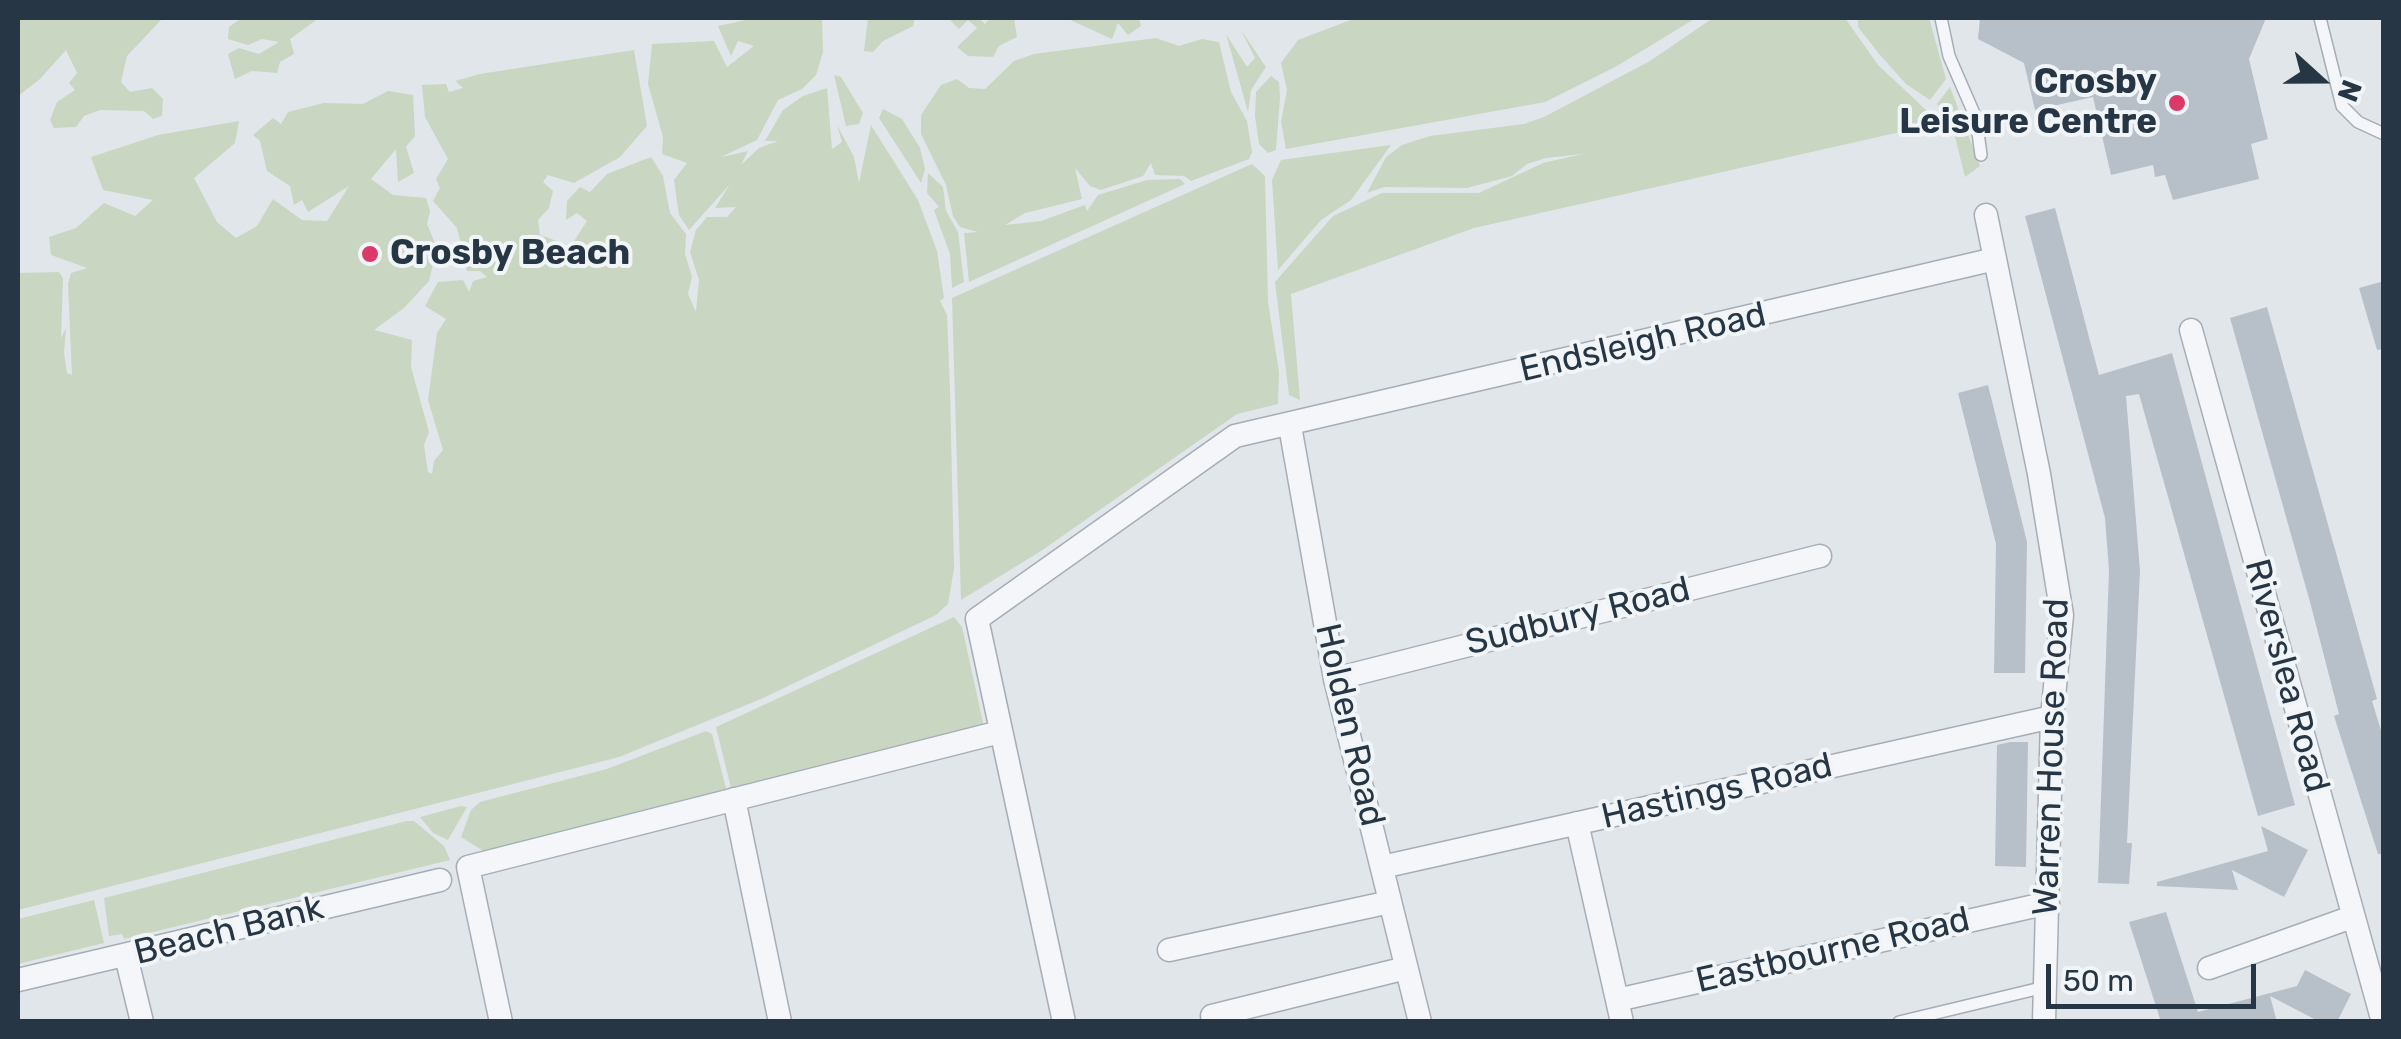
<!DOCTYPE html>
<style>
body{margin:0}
#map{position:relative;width:2401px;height:1039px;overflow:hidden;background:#e1e6eb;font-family:Rubik,sans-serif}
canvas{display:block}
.frame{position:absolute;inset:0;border:20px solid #273644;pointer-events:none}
.north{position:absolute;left:2271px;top:30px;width:100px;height:100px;-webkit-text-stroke:8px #f1f5f8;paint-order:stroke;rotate:111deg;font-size:28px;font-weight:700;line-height:40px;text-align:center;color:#273644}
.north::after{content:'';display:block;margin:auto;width:35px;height:45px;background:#273644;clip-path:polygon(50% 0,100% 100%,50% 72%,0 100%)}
.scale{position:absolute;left:2046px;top:964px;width:210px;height:45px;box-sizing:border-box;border:5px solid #273644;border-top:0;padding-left:12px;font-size:30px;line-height:35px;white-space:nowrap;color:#273644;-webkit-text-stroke:8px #f1f5f8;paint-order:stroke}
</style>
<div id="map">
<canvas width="2401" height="1039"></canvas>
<div class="frame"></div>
<div class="north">N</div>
<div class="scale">50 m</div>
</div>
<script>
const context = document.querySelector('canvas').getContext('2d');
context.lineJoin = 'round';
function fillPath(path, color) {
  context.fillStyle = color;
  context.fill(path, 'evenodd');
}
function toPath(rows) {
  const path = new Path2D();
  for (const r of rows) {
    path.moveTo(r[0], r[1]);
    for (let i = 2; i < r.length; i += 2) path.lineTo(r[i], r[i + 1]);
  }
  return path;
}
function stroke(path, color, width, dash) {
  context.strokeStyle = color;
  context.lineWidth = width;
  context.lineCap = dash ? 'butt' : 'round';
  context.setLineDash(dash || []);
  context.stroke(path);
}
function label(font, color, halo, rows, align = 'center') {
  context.font = font + ' Rubik,sans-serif';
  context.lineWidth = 8;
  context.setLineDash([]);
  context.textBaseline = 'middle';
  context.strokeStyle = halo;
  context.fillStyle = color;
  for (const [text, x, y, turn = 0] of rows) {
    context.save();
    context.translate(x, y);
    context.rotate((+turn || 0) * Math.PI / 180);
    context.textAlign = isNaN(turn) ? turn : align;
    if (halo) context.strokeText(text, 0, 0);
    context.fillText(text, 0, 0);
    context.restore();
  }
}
const green = toPath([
 [18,18,163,18,127,56,121,82,130,92,152,88,163,99,162,116,153,119,144,111,100,110,84,116,76,127,54,128,50,120,57,102,75,90,69,83,77,73,66,50,40,79,18,96],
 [242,18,319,18,290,39,294,54,280,62,277,73,252,71,235,79,228,54,239,48,259,54,279,42,262,39,248,45,228,39,229,27],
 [755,18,822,18,823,52,816,75,802,89,778,100,757,140,721,157,748,151,741,165,759,148,778,141,765,141,783,110,803,96,827,88,832,149,842,142,837,125,854,157,859,183,871,125,918,200,937,251,944,298,940,301,947,315,950,390,954,569,948,604,936,615,761,699,619,757,18,910,18,273,59,272,63,278,61,338,66,328,64,353,67,373,72,375,68,284,71,273,87,268,51,255,49,237,76,228,104,203,135,216,153,200,103,190,91,157,158,135,239,121,235,143,194,178,217,222,236,238,257,226,273,199,302,220,327,221,349,186,308,212,302,200,294,205,290,186,267,171,260,141,253,135,273,118,281,124,288,112,324,103,363,104,388,91,413,95,415,136,406,147,414,173,398,182,396,149,371,179,393,195,426,198,430,211,427,224,437,248,429,281,404,308,374,330,412,340,411,367,429,432,424,445,428,472,432,474,434,461,443,450,428,400,437,333,446,319,425,306,438,282,463,280,469,292,473,281,487,277,480,271,467,271,457,228,433,201,440,188,436,179,448,159,425,117,422,85,446,84,449,92,463,88,455,81,480,74,634,50,647,126,620,157,574,183,548,175,543,182,553,191,549,208,538,220,540,235,571,246,587,221,577,213,566,220,567,201,580,187,590,192,607,174,651,157,663,176,670,213,686,234,685,254,692,277,688,294,696,312,699,280,690,252,696,230,707,217,727,217,736,207,715,208,730,184,689,230,679,215,674,180,687,163,662,154,663,137,648,84,652,44,714,41,727,67,754,46,738,41,731,56,718,26],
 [868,18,915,18,913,26,883,41,873,52,864,51],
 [948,18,979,18,985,24,990,18,1014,18,1017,37,999,46,993,57,968,56,957,47,977,28,968,20,959,29],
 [1066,18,1139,18,1141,26,1128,35,1118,23,1112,39],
 [1356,18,1696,18,1617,66,1545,102,1286,149,1281,122,1287,90,1281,63,1298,40],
 [1713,18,1845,18,1878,65,1940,123,1474,228,1291,294,1300,400,1289,395,1275,282,1333,216,1382,193,1479,193,1543,163,1583,154,1546,158,1527,164,1512,176,1467,188,1384,187,1367,193,1386,157,1402,145,1430,136,1524,124,1544,117,1650,61],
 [1858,18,1929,18,1946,79,1930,100,1906,84,1880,55,1858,27],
 [1241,30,1266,67,1251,90,1248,112,1226,34,1247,67,1255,58],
 [1156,38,1179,46,1202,39,1219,42,1231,92,1247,121,1252,152,1249,159,1191,181,1184,176,1155,175,1151,163,1143,176,1101,190,1090,186,1075,168,1082,199,1025,213,1005,225,1041,221,1085,205,1087,211,1098,195,1147,180,1180,179,1185,184,969,282,964,233,978,232,960,227,953,216,946,185,921,134,921,115,941,85,957,79,969,88,985,89,1014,61,1034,54],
 [834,75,841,77,863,113,859,124,846,126],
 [1271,76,1279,82,1280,98,1276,150,1268,153,1259,144,1255,116,1256,92],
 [1950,87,1980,166,1965,177,1951,121,1937,104],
 [883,109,902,119,920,148,925,169,921,183,879,118],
 [1391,145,1351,200,1321,220,1278,270,1272,180,1281,160],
 [1252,164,1265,176,1268,302,1279,372,1278,404,1237,414,1041,551,961,600,952,298],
 [928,173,943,187,946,211,958,232,964,282,952,288,950,254,934,210,939,207,927,193],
 [954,617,962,627,984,727,731,788,716,727],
 [706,731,712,734,727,792,485,852,461,837,471,810,480,802,607,769],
 [461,806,467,807,448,840,433,833,420,817],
 [407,821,414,821,444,846,450,860,124,939,122,934,109,936,104,898],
 [94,900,104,943,18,964,18,919]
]);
const building = toPath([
 [1980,18,2266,18,2249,59,2268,139,2251,144,2259,179,2173,200,2165,175,2155,177,2153,165,2111,175,2093,97,2035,110,2024,63,1978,39],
 [2055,208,2099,375,2172,353,2295,805,2258,816,2139,394,2126,396,2140,571,2127,843,2132,843,2129,884,2098,883,2109,570,2105,518,2025,216],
 [2384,281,2384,349,2377,350,2359,288],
 [2267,307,2377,699,2372,701,2384,740,2384,854,2378,854,2334,716,2339,714,2310,602,2230,318],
 [1988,385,2027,542,2025,673,1994,673,1996,544,1958,393],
 [2010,742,2028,742,2026,867,1995,866,1997,745],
 [2261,826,2308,850,2284,897,2232,870,2238,890,2157,886,2157,882,2268,851],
 [2166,912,2198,1012,2297,986,2305,970,2351,994,2337,1022,2320,1022,2270,996,2277,1022,2161,1022,2129,922]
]);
const service = toPath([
 [1941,18,1949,56,1976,118,1981,155],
 [2320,18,2342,106,2358,122,2384,134],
 [1899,1022,2045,987]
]);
const minor = toPath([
 [1986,215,2039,474,2062,615,2052,717,2044,1022],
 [2191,330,2383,1022],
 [1290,426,1335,679,1420,1022],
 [1335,679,1820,556],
 [734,799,780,1022],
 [1577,823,1622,1022],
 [1382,867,2052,717],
 [1169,950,1390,902],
 [126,956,142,1022],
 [2209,968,2352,917],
 [18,980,440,880],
 [1617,1000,2048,903],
 [1212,1016,1406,968],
 [501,1022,468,867,1000,732],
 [1064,1022,977,619,1235,436,1995,259]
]);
const markers = [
 [2177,103,10,"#dc3968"],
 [370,254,10,"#dc3968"]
];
const poiNames = [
 ["Crosby",2157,83],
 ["Leisure Centre",2157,123],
 ["Crosby Beach",390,254,"left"]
];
const streetNames = [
 ["Endsleigh Road",1643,343,-13],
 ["Sudbury Road",1578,617,-14],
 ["Riverslea Road",2286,676,75],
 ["Holden Road",1349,725,77],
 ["Warren House Road",2052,757,-88],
 ["Hastings Road",1717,792,-13],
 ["Beach Bank",229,931,-14],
 ["Eastbourne Road",1833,951,-13]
];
fillPath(green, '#c9d6c1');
fillPath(building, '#b7c0c9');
stroke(service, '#a5aeb6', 14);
stroke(minor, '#a5aeb6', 25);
stroke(service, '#f4f6f9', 11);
stroke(minor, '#f4f6f9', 22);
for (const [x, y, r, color] of markers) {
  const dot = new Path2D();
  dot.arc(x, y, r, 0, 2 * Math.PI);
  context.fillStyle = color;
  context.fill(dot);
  stroke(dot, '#f1f5f8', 4);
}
label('bold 35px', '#273644', '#f1f5f8', poiNames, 'right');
label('35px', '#273644', '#f1f5f8', streetNames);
</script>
